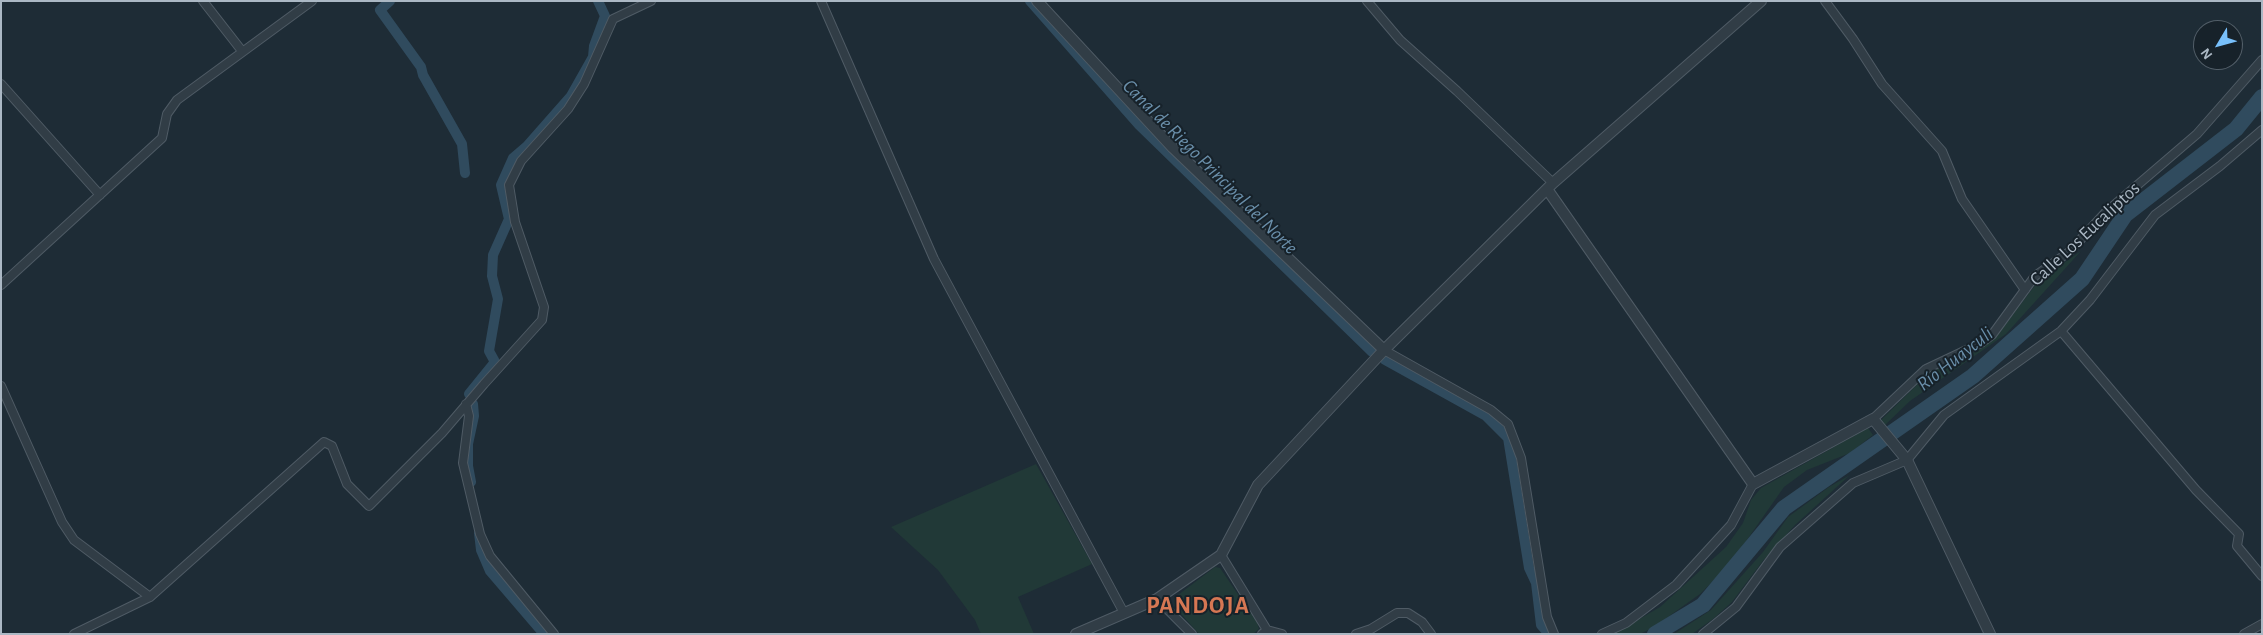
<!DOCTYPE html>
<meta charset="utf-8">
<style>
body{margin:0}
#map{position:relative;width:2263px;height:635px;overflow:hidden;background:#1e2c36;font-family:"Alegreya Sans",sans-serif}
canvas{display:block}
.frame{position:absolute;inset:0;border:2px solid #abb8c4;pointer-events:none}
.north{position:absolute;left:2193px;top:20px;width:50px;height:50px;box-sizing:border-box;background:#17222a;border:1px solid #525e68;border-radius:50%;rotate:233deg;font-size:14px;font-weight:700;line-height:20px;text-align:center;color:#abb8c4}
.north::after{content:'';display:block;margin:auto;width:18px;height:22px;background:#78c0fb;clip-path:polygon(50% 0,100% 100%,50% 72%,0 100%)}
</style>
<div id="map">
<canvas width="2263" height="635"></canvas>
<div class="frame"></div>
<div class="north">N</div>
</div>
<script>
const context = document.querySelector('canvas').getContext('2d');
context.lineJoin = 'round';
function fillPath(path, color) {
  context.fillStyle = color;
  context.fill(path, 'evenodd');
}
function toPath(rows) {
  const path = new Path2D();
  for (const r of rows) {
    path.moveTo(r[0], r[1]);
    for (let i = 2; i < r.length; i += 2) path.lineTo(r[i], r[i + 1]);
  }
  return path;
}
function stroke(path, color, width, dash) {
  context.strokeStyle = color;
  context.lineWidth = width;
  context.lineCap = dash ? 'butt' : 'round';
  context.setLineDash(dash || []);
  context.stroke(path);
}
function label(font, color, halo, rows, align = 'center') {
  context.font = font + ' "Alegreya Sans",sans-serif';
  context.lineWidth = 4;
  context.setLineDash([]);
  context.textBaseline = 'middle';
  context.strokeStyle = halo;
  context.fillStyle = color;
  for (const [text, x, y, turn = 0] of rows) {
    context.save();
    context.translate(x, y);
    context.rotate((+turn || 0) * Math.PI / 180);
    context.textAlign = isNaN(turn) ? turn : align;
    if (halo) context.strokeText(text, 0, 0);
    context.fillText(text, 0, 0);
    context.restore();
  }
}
const green = toPath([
 [2081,251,2006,334,1910,401,1884,426,1881,420,1929,373,1979,348,1996,337,2039,280],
 [1868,428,1873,435,1850,453,1807,470,1784,487,1730,564,1700,594,1654,627,1640,634,1614,634,1660,607,1726,547,1743,523,1751,500,1761,488],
 [1036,464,1092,564,1018,597,1034,634,981,634,975,620,938,570,891,527],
 [1850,475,1795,525,1762,562,1732,602,1713,619,1692,634,1674,634,1711,610,1763,552,1788,517,1829,487],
 [1215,567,1220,568,1257,622,1259,629,1253,634,1199,634,1174,606,1174,598]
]);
const canal = toPath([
 [390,1,380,10,421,67,423,75,462,144,465,173],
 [1030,1,1139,125,1372,352],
 [1385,360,1486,416,1508,438,1529,568,1536,583,1541,625,1549,634],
 [469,394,495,362,489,351,498,299,492,276,493,255,509,219,501,185,513,158,527,146,571,96,593,57,594,46,605,16,598,1],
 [471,482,468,466,468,444,474,416,473,404],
 [479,533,481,550,490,571,544,634]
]);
const river = toPath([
 [1655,634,1703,605,1784,508,1973,376,2082,279,2125,215,2236,129,2262,97]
]);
const minor = toPath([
 [203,1,242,51],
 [821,1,934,259,1124,613],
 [1367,1,1400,40,1457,91,1553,183],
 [1825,1,1853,39,1882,84,1942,151,1962,199,2025,290],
 [1,84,100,195],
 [1,285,162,138,167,114,177,100,312,1],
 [2061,331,2196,490,2239,534,2237,546,2262,576],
 [1384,350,1491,410,1508,424,1521,458,1547,617,1554,634],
 [1,386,62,522,74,540,150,597],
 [466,404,469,416,463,463,480,534,490,556,554,634],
 [1873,419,1926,369,1981,343,1992,335,2035,276,2069,252,2106,212,2197,134,2262,60],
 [1221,555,1267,630,1262,634],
 [1157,599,1192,634],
 [1267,630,1282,634],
 [74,634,150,597,324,442,332,446,347,484,369,506,442,433,484,384,542,320,544,307,515,222,509,185,521,161,568,109,584,84,613,19,651,1],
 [1356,634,1371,629,1397,613,1408,613,1422,622,1431,634],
 [1602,634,1626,623,1676,585,1731,525,1753,484],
 [1703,634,1736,607,1780,547,1853,483,1907,460,1944,415,2061,331,2090,300,2155,215,2220,166,2262,130],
 [2244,634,2262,624]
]);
const tertiary = toPath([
 [1037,1,1173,148,1384,350],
 [1547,189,1753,484,1873,419,1907,460,1990,634],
 [1076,634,1157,599,1221,555,1258,485,1384,350,1553,183,1761,1]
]);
const streetNames = [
 ["Calle Los Eucaliptos",2085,234,-43]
];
const waterNames = [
 ["Canal de Riego Principal del Norte",1210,167,45],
 ["Río Huayculi",1955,359,-38]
];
const districtNames = [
 ["PANDOJA",1198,606]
];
fillPath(green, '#213937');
stroke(canal, '#304b5e', 10);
stroke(river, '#304b5e', 16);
stroke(minor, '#4f5b65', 10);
stroke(tertiary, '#4f5b65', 12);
stroke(minor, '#313d46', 8);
stroke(tertiary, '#313d46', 10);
label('19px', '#abb8c4', '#17222a', streetNames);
label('italic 20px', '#6a8faa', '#17222a', waterNames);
context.letterSpacing = '1px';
label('bold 24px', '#d67753', '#17222a', districtNames);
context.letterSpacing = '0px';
</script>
